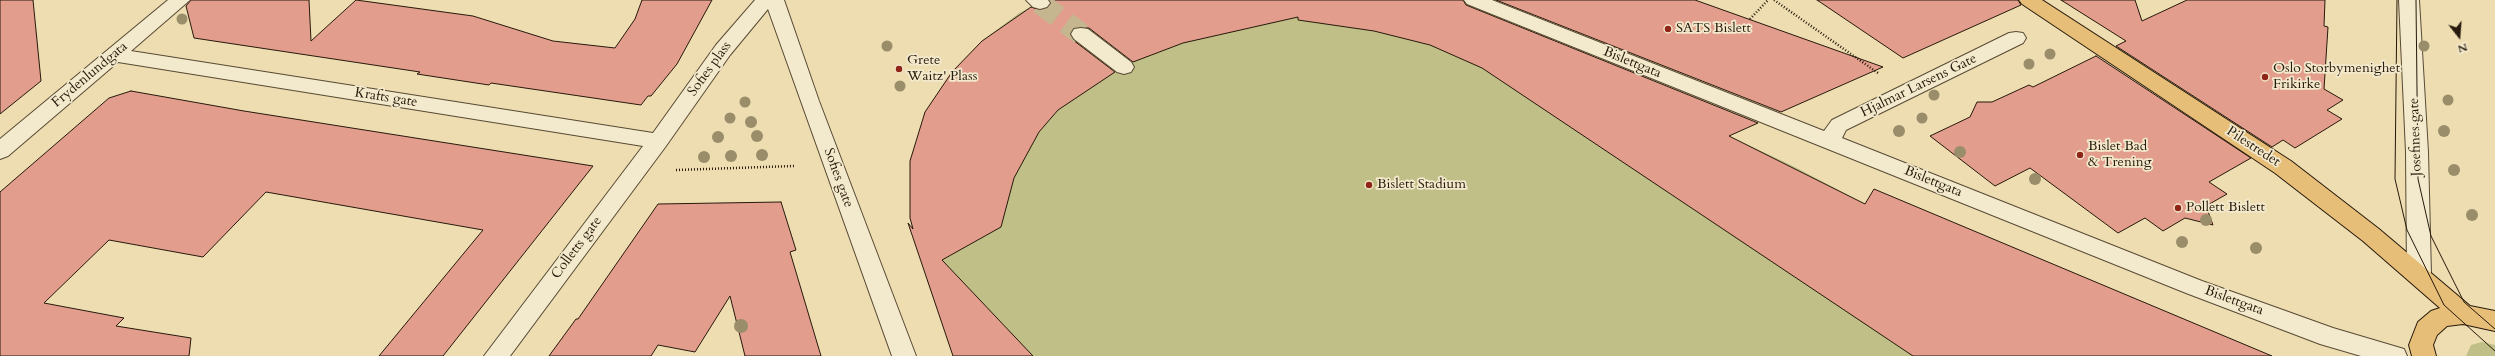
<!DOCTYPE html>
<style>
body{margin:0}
#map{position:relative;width:2495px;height:356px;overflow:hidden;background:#edddb1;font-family:Cardo,serif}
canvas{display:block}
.north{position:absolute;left:2439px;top:16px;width:40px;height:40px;-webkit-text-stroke:3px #f3e9cc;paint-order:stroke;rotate:163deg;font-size:11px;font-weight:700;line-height:16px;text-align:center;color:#27190b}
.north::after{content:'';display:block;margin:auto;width:14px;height:18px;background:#27190b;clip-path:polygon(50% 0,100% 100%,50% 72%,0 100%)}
</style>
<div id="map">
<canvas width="2495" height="356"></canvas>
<div class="north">N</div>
</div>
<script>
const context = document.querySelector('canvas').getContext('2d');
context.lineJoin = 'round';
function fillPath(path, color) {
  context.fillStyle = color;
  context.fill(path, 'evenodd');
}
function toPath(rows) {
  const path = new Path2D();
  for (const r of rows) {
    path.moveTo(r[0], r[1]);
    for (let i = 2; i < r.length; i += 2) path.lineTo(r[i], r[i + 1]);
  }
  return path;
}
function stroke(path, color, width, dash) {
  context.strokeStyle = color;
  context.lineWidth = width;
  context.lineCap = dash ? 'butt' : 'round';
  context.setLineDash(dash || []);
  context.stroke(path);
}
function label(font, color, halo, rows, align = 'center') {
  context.font = font + ' Cardo,serif';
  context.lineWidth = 3.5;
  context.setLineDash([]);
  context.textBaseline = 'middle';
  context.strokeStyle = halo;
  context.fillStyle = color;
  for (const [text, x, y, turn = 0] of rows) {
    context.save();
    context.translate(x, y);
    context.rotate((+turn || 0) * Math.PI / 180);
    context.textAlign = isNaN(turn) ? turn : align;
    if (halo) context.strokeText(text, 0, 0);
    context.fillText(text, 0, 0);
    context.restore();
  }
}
const green = toPath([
 [1046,0,1404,0,1718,131,1791,165,1865,204,2103,356,954,356,928,283,910,218,910,161,925,112,952,72,982,41,1019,13],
 [2482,342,2495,345,2495,356,2466,356,2471,345]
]);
const building = toPath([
 [0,0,33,0,41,81,0,114,0,0],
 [191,0,309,0,311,41,356,0,473,16,553,41,615,48,635,19,642,0,712,0,677,64,651,96,648,96,641,105,491,83,489,85,417,74,420,72,194,38,186,6,191,0],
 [1050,0,1463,0,1466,5,1758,123,1729,136,1865,204,1874,189,2272,356,1913,356,1482,68,1430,45,1374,31,1298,20,1298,17,1183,43,1133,62,1089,28,1073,28,1070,35,1073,40,1115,72,1058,110,1039,132,1014,178,1001,227,942,260,1033,356,953,356,908,223,913,229,910,218,910,161,925,112,952,72,982,41,1031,7,1040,10,1047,8,1052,3,1050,0],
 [1496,0,1695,0,1883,67,1781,112,1496,0],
 [1817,0,2018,0,2021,5,1903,58,1817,0],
 [2061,0,2135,0,2142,21,2187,0,2325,0,2324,26,2328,27,2324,89,2343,100,2327,110,2342,119,2295,148,2283,140,2272,147,2116,46,2126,41,2061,0],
 [2096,56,2251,158,2209,182,2227,194,2206,206,2213,225,2185,218,2163,231,2145,218,2118,233,2030,168,1995,186,1930,136,1970,117,1977,102,1992,102,2029,85,2033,87,2096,56],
 [131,91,244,111,593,166,443,356,379,356,483,230,266,192,203,257,109,240,44,303,124,318,116,326,191,338,189,356,0,356,0,192,109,98,131,91],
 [781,202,796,250,790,252,821,356,745,356,730,296,695,352,658,345,651,356,549,356,576,319,578,319,658,204,781,202]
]);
const minorTunnel = toPath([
 [1040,3,1081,34]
]);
const path = toPath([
 [1774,0,1878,73],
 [1750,19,1768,0],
 [676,170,794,166]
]);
const minor = toPath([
 [168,0,190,0,131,51,653,133,716,45,755,0,784,0,819,101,916,356,892,356,768,9,730,55,666,146,510,356,484,356,643,146,118,62,8,156,0,159,0,139,168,0],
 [1026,0,1048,0,1050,3,1047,7,1040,9,1033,7,1026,0],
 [1464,0,1492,0,1824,131,1832,120,2009,33,2016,32,2023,33,2026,38,2023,43,1846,130,1842,138,2202,281,2333,328,2404,349,2407,356,2361,356,2320,344,2186,293,1467,4,1464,0],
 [2399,0,2419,0,2428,152,2431,275,2427,281,2419,284,2411,281,2407,275,2406,152,2399,0],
 [1081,28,1088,29,1131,62,1134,67,1131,72,1124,74,1117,72,1074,39,1071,34,1074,29,1081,28]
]);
const major = toPath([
 [2019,0,2042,0,2291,161,2379,229,2470,306,2495,311,2495,331,2463,324,2447,326,2437,335,2433,345,2436,356,2412,356,2409,345,2418,322,2431,311,2440,308,2363,241,2275,173,2022,4,2019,0]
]);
const tram = toPath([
 [2397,0,2395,179,2407,230,2444,305,2495,351],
 [2416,0,2418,179,2431,236,2464,302,2495,329]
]);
const trees = [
 [182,19,5.5],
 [887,46,5.5],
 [2424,46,5.5],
 [2050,54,5.5],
 [2029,64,5.5],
 [900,86,5.5],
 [1934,95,5.5],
 [2448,100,5.5],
 [745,102,5.5],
 [730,118,5.5],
 [1922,118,5.5],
 [751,122,6],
 [1899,131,6],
 [2444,131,6],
 [757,136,6],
 [718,137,6],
 [1960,152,6],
 [762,155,6],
 [731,156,6],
 [704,157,6],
 [2454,170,6],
 [2035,179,6],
 [2472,215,6],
 [2206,220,6],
 [2182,242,6],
 [2256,248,6],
 [741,326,7]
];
const markers = [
 [1668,29,4,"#8f2418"],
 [899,69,4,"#8f2418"],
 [2265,77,4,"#8f2418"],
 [2080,155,4,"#8f2418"],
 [1369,185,4,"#8f2418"],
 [2178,208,4,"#8f2418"]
];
const poiNames = [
 ["SATS Bislett",1676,29],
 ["Grete",907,61],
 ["Waitz' Plass",907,77],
 ["Oslo Storbymenighet",2273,69],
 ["Frikirke",2273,85],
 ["Bislet Bad",2088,147],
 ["& Trening",2088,163],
 ["Bislett Stadium",1377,185],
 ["Pollett Bislett",2186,208]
];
const streetNames = [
 ["Bislettgata",1632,63,22],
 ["Sofies plass",710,69,-54],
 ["Frydenlundgata",90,75,-40],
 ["Hjalmar Larsens Gate",1919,86,-26],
 ["Krafts gate",386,98,9],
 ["Josefines gate",2416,137,-92],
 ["Pilestredet",2253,147,33],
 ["Sofies gate",838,178,70],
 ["Bislettgata",1933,182,22],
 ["Colletts gate",577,248,-53],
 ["Bislettgata",2234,301,20]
];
fillPath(green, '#bfbf87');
fillPath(building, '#e29d8d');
stroke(building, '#27190b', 1);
stroke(minorTunnel, '#c5b690', 22, [22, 11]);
stroke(minor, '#584a34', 2);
stroke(major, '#27190b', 2);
stroke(path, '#27190b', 2.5, [1, 2]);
fillPath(minor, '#f3e9cc');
fillPath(major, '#e6be78');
stroke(tram, '#27190b', 1);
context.fillStyle = '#998d6a';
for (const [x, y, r] of trees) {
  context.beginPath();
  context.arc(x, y, r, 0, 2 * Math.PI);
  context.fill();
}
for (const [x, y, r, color] of markers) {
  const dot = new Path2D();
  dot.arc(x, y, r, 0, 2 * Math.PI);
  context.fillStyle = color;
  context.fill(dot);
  stroke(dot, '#f3e9cc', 1.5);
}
label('14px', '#27190b', '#f3e9cc', poiNames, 'left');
label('14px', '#27190b', '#f3e9cc', streetNames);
</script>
